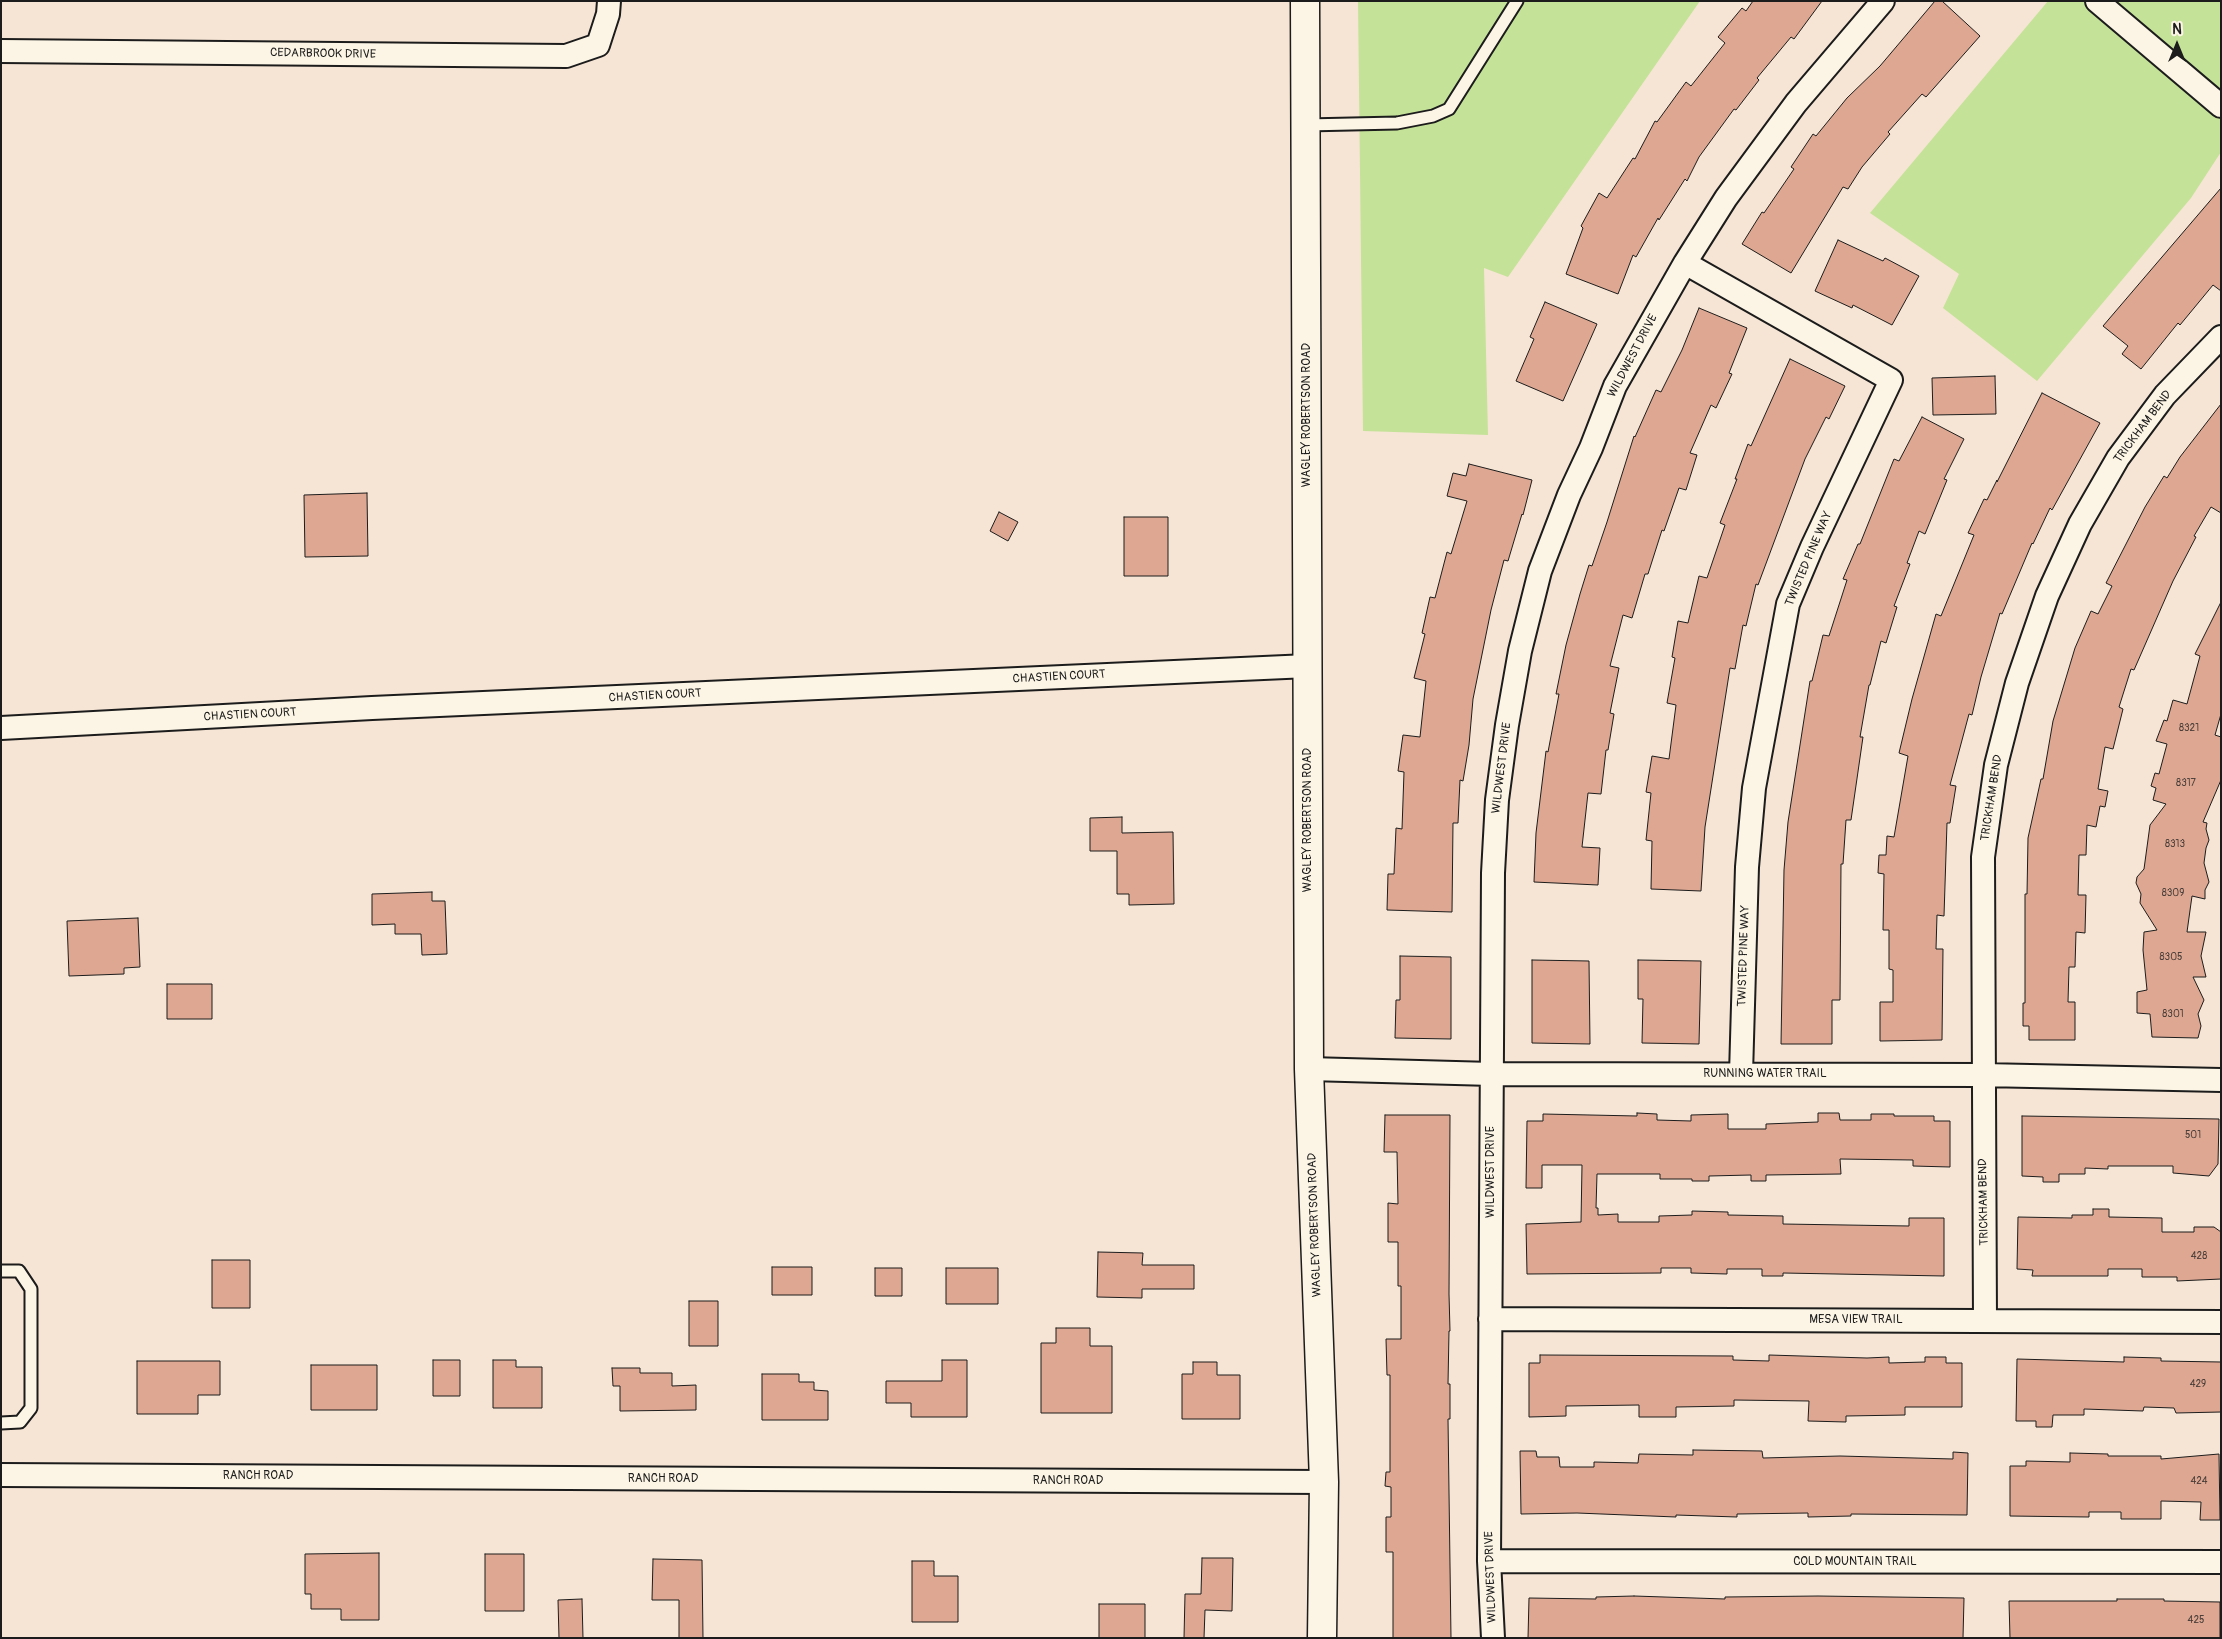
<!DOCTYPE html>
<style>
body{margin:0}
#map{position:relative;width:2222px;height:1639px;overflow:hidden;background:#f6e5d4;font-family:Pangolin,sans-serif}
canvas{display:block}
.frame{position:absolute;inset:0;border:2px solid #1c1c1c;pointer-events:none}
.north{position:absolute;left:2152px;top:20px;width:50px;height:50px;-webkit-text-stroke:4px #fcf5e5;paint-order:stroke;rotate:0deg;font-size:14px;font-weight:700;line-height:20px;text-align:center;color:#1c1c1c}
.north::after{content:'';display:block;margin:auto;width:18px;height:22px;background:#1c1c1c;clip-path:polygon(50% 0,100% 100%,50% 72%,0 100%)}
</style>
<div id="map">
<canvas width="2222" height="1639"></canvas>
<div class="frame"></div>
<div class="north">N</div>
</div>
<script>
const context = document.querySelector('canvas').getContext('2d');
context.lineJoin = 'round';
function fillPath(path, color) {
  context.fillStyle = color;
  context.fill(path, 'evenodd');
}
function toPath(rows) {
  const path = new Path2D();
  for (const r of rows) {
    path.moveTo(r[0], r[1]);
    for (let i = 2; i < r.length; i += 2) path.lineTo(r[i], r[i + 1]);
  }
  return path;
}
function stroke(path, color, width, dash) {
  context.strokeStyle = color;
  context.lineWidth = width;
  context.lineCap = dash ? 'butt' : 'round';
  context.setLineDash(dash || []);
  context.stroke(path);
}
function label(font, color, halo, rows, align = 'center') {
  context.font = font + ' Pangolin,sans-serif';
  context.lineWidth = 4;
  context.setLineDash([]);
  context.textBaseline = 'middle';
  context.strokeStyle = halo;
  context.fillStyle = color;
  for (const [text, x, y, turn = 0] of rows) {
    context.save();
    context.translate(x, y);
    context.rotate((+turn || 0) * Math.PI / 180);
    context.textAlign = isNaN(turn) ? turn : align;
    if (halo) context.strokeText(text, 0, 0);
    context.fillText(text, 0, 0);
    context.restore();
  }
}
const green = toPath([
 [1358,1,1700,1,1508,277,1484,268,1488,435,1363,431],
 [2048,1,2221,1,2221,152,2191,198,2037,381,1943,308,1959,274,1870,213]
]);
const building = toPath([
 [1753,1,1822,1,1794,39,1791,37,1757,78,1759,80,1736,110,1734,109,1699,157,1687,181,1685,179,1659,220,1658,218,1636,257,1633,255,1618,294,1566,274,1583,228,1581,226,1599,193,1607,198,1633,158,1635,159,1655,121,1657,122,1686,82,1691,86,1725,43,1718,37,1742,8,1746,11,1753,1],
 [1935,1,1942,1,1980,36,1926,97,1922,94,1888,132,1890,134,1862,167,1848,189,1843,187,1791,273,1742,244,1762,212,1764,213,1794,169,1791,167,1813,134,1816,136,1847,98,1880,66,1935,1],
 [2221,188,2221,291,2213,285,2180,325,2178,323,2141,369,2122,354,2128,346,2103,326,2221,188],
 [1838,240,1883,261,1885,258,1919,276,1892,325,1853,305,1852,308,1815,291,1838,240],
 [1545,302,1597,324,1563,401,1516,381,1534,339,1530,337,1545,302],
 [1699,308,1747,328,1729,373,1732,374,1716,408,1711,405,1690,453,1697,455,1686,490,1679,488,1664,531,1662,530,1648,574,1645,574,1632,618,1623,615,1610,666,1619,668,1610,713,1614,714,1608,750,1606,750,1601,794,1588,793,1582,847,1600,848,1598,885,1534,882,1536,833,1546,751,1548,752,1559,694,1556,694,1566,645,1580,594,1589,565,1592,566,1607,522,1634,436,1635,437,1656,390,1661,392,1682,350,1699,308],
 [1790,359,1845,386,1829,419,1826,417,1805,459,1758,585,1756,584,1746,626,1743,625,1735,669,1730,668,1705,827,1701,891,1651,889,1652,841,1646,840,1651,793,1646,792,1652,756,1669,759,1676,705,1667,703,1675,658,1672,657,1678,621,1688,623,1699,576,1707,578,1725,525,1720,523,1737,479,1735,479,1748,444,1751,446,1790,359],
 [1995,376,1996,414,1933,415,1932,378,1995,376],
 [2042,393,2100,423,2052,510,2050,508,2033,544,2032,543,2002,614,2000,613,1981,677,1972,715,1969,714,1950,785,1956,786,1950,823,1947,823,1944,916,1937,915,1936,949,1943,949,1942,1040,1880,1041,1880,1002,1893,1002,1893,970,1889,969,1889,930,1883,930,1884,874,1878,873,1879,855,1886,855,1887,836,1894,837,1908,756,1899,753,1912,699,1936,614,1941,616,1974,535,1968,533,1984,499,1987,500,1997,480,1997,482,2042,393],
 [2221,404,2221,513,2211,507,2194,536,2196,537,2173,581,2134,670,2131,669,2119,707,2123,709,2113,749,2105,747,2098,789,2108,791,2105,807,2100,806,2096,827,2087,825,2086,855,2079,855,2078,895,2086,895,2085,933,2076,932,2075,967,2069,967,2068,1002,2075,1002,2075,1040,2029,1040,2029,1026,2023,1026,2023,1003,2025,1003,2025,894,2027,894,2028,838,2041,779,2043,779,2053,721,2075,648,2091,611,2098,614,2112,586,2106,583,2145,507,2164,476,2167,478,2180,457,2221,404],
 [1922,417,1964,439,1944,479,1947,480,1925,534,1919,531,1907,563,1910,564,1894,606,1897,607,1886,643,1881,641,1870,685,1869,685,1860,737,1863,737,1851,820,1846,820,1843,864,1841,864,1840,1000,1832,1000,1832,1044,1781,1044,1784,870,1788,822,1810,681,1812,681,1823,635,1829,636,1847,580,1843,579,1858,544,1860,544,1894,459,1899,461,1922,417],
 [1469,464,1532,480,1523,515,1522,514,1508,561,1504,560,1491,610,1473,699,1469,745,1463,781,1460,780,1458,823,1453,823,1452,912,1387,910,1388,874,1394,874,1396,828,1402,829,1404,772,1398,771,1403,735,1420,737,1426,681,1414,678,1425,634,1422,633,1430,597,1435,598,1447,552,1451,554,1467,501,1447,496,1453,473,1466,476,1469,464],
 [367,493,368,556,305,557,304,495,367,493],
 [999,512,1018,522,1008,541,990,531,999,512],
 [1124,517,1168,517,1168,576,1124,576,1124,517],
 [2221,602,2221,714,2215,735,2221,737,2221,780,2203,822,2207,823,2206,829,2209,840,2206,848,2204,863,2209,882,2205,890,2205,899,2192,896,2187,932,2206,932,2201,956,2206,977,2193,977,2204,1000,2198,1014,2201,1026,2198,1038,2152,1037,2150,1014,2137,1013,2137,992,2147,990,2143,950,2144,932,2157,930,2140,903,2141,894,2136,883,2137,877,2144,869,2150,825,2166,804,2153,800,2156,788,2151,786,2155,773,2159,774,2167,744,2156,741,2164,720,2167,721,2173,700,2187,704,2200,656,2195,654,2221,602],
 [1122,817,1122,833,1173,832,1174,904,1129,905,1129,894,1117,894,1117,851,1090,851,1090,818,1122,817],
 [432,892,432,901,445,901,447,954,422,955,421,934,395,934,395,924,372,925,372,894,432,892],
 [138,918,140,967,124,968,124,974,69,976,67,921,138,918],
 [1400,956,1451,957,1451,1039,1395,1038,1396,1000,1400,1000,1400,956],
 [1532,960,1589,961,1590,1044,1532,1043,1532,960],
 [1638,960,1701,961,1699,1044,1642,1043,1643,999,1638,999,1638,960],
 [167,984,212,984,212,1019,167,1019,167,984],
 [1637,1113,1657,1114,1657,1120,1691,1121,1691,1115,1728,1114,1728,1129,1766,1129,1766,1124,1818,1122,1818,1113,1839,1113,1840,1120,1871,1120,1871,1114,1894,1114,1894,1116,1934,1116,1934,1121,1950,1121,1950,1167,1913,1166,1913,1160,1840,1159,1841,1174,1766,1175,1766,1181,1751,1181,1751,1175,1709,1176,1709,1181,1692,1181,1692,1179,1660,1179,1660,1174,1597,1174,1596,1208,1598,1208,1598,1215,1618,1214,1618,1222,1659,1222,1659,1216,1692,1215,1692,1211,1728,1212,1728,1215,1783,1216,1783,1224,1909,1226,1909,1218,1944,1218,1944,1276,1783,1273,1783,1276,1762,1276,1762,1269,1727,1269,1727,1274,1691,1273,1691,1268,1661,1268,1661,1273,1527,1274,1526,1224,1581,1222,1582,1165,1542,1165,1542,1188,1526,1188,1527,1121,1543,1121,1543,1114,1637,1116,1637,1113],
 [1385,1115,1450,1115,1449,1294,1450,1331,1449,1331,1448,1384,1450,1384,1450,1419,1448,1419,1451,1638,1393,1638,1393,1552,1386,1552,1386,1517,1391,1517,1391,1487,1385,1486,1386,1472,1390,1472,1390,1375,1387,1375,1386,1339,1401,1339,1401,1286,1398,1286,1398,1242,1388,1242,1388,1203,1398,1204,1397,1152,1384,1152,1385,1115],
 [2022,1116,2219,1119,2218,1164,2209,1176,2173,1173,2173,1166,2108,1166,2108,1169,2085,1168,2085,1174,2059,1174,2059,1182,2043,1182,2043,1177,2022,1176,2022,1116],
 [2093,1209,2109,1209,2109,1217,2162,1218,2162,1232,2194,1232,2194,1227,2214,1227,2221,1232,2221,1279,2177,1281,2177,1277,2142,1277,2142,1269,2108,1269,2108,1276,2032,1276,2033,1270,2017,1269,2018,1217,2072,1218,2072,1215,2093,1215,2093,1209],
 [1098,1252,1143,1253,1142,1265,1194,1265,1194,1289,1142,1289,1142,1298,1097,1297,1098,1252],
 [212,1260,250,1260,250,1308,212,1308,212,1260],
 [772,1267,812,1267,812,1295,772,1295,772,1267],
 [875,1268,902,1268,902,1296,875,1296,875,1268],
 [946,1268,998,1268,998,1304,946,1304,946,1268],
 [689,1301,718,1301,718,1346,689,1346,689,1301],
 [1056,1328,1090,1328,1090,1346,1112,1346,1112,1413,1041,1413,1041,1343,1056,1343,1056,1328],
 [1540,1355,1733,1356,1733,1360,1769,1361,1769,1355,1867,1358,1889,1357,1889,1363,1925,1362,1925,1357,1946,1357,1946,1363,1962,1363,1962,1407,1905,1407,1905,1415,1846,1416,1846,1422,1808,1421,1809,1401,1734,1400,1734,1406,1676,1407,1676,1417,1639,1417,1639,1405,1566,1406,1566,1416,1529,1417,1529,1363,1540,1363,1540,1355],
 [2124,1357,2161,1358,2161,1361,2221,1362,2221,1412,2176,1413,2174,1408,2144,1407,2143,1411,2084,1409,2084,1415,2053,1415,2052,1427,2036,1427,2036,1421,2016,1421,2017,1359,2124,1362,2124,1357],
 [433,1360,460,1360,460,1396,433,1396,433,1360],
 [493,1360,516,1360,516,1367,542,1367,542,1408,493,1408,493,1360],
 [942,1360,967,1360,967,1417,911,1417,911,1403,886,1403,886,1381,942,1381,942,1360],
 [137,1361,220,1361,220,1395,198,1395,198,1414,137,1414,137,1361],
 [1193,1362,1217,1362,1217,1375,1240,1375,1240,1419,1182,1419,1182,1374,1193,1374,1193,1362],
 [311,1365,377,1365,377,1410,311,1410,311,1365],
 [612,1368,640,1368,640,1373,672,1373,672,1386,696,1385,696,1410,620,1411,620,1386,613,1386,612,1368],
 [762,1374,799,1374,799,1382,814,1382,814,1390,828,1391,828,1420,762,1420,762,1374],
 [1693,1450,1762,1451,1763,1458,1840,1456,1953,1459,1953,1452,1968,1453,1967,1515,1851,1514,1851,1516,1808,1517,1808,1513,1737,1514,1737,1517,1676,1515,1676,1517,1577,1513,1521,1514,1520,1451,1536,1451,1537,1457,1559,1457,1560,1467,1594,1467,1594,1462,1638,1463,1639,1454,1693,1455,1693,1450],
 [2070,1453,2108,1454,2108,1456,2161,1456,2161,1459,2219,1454,2220,1520,2200,1520,2201,1502,2161,1501,2161,1519,2121,1519,2121,1512,2089,1512,2089,1517,2010,1516,2010,1466,2026,1466,2026,1461,2070,1462,2070,1453],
 [379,1553,379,1620,341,1620,341,1609,311,1609,311,1594,305,1594,305,1554,379,1553],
 [485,1554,524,1554,524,1611,485,1611,485,1554],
 [1202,1558,1233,1558,1232,1611,1205,1610,1204,1638,1184,1638,1185,1594,1201,1594,1202,1558],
 [653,1559,702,1560,703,1638,679,1638,679,1600,652,1600,653,1559],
 [912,1561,934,1561,934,1576,958,1576,958,1622,912,1622,912,1561],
 [1634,1596,1725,1599,1725,1597,1818,1596,1964,1598,1963,1638,1528,1638,1529,1598,1596,1599,1596,1597,1634,1596],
 [582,1599,583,1638,559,1638,558,1600,582,1599],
 [2117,1599,2164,1599,2164,1601,2220,1602,2220,1638,2010,1638,2009,1601,2117,1601,2117,1599],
 [1099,1604,1145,1604,1145,1638,1099,1638,1099,1604]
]);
const lane = toPath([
 [1306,125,1397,123,1433,116,1449,109,1517,1],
 [1,1271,19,1271,31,1289,31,1408,20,1422,1,1423]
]);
const street = toPath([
 [2097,1,2221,106],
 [1,51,566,56,598,45,608,14,609,1],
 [1685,263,1891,380,1812,547,1788,604,1754,788,1747,867,1741,1074],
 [1,728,372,708,1308,666],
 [1309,1069,1492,1074,1983,1075,2221,1080],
 [1490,1319,2221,1322],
 [1985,1321,1983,857,1996,765,2017,683,2047,596,2080,524,2118,458,2165,395,2221,337],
 [1,1475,1324,1482],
 [1489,1561,2221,1562],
 [1493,1638,1489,1561,1493,873,1497,800,1507,725,1520,651,1540,571,1569,495,1591,448,1615,386,1685,263,1726,198,1796,103,1883,1]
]);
const secondary = toPath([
 [1305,1,1309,1069,1324,1482,1322,1638]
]);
const numberNames = [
 ["8321",2189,728],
 ["8317",2186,783],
 ["8313",2175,844],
 ["8309",2173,893],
 ["8305",2171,957],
 ["8301",2173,1014],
 ["501",2193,1135],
 ["428",2199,1256],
 ["429",2198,1384],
 ["424",2199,1481],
 ["425",2196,1620]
];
const streetNames = [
 ["CEDARBROOK DRIVE",323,54,1],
 ["WILDWEST DRIVE",1633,356,-62],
 ["WAGLEY ROBERTSON ROAD",1307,415,-90],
 ["TRICKHAM BEND",2143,427,-53],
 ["TWISTED PINE WAY",1809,559,-67],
 ["CHASTIEN COURT",1059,677,-3],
 ["CHASTIEN COURT",655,696,-3],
 ["CHASTIEN COURT",250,715,-3],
 ["WILDWEST DRIVE",1502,768,-83],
 ["TRICKHAM BEND",1992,798,-81],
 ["WAGLEY ROBERTSON ROAD",1308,820,-90],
 ["TWISTED PINE WAY",1744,956,-88],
 ["RUNNING WATER TRAIL",1765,1074],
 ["WILDWEST DRIVE",1491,1172,-90],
 ["TRICKHAM BEND",1984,1202,-91],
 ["WAGLEY ROBERTSON ROAD",1315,1225,-92],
 ["MESA VIEW TRAIL",1856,1320],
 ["RANCH ROAD",258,1476],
 ["RANCH ROAD",663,1479],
 ["RANCH ROAD",1068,1481],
 ["COLD MOUNTAIN TRAIL",1855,1562],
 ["WILDWEST DRIVE",1491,1577,-92]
];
fillPath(green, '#c5e299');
fillPath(building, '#dda792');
stroke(building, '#1c1c1c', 1);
stroke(lane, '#1c1c1c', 15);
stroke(street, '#1c1c1c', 26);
stroke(secondary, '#1c1c1c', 31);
stroke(lane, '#fcf5e5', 11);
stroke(street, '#fcf5e5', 22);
stroke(secondary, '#fcf5e5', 28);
label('10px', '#4c3f3a', null, numberNames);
label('12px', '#1c1c1c', '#fcf5e5', streetNames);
</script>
